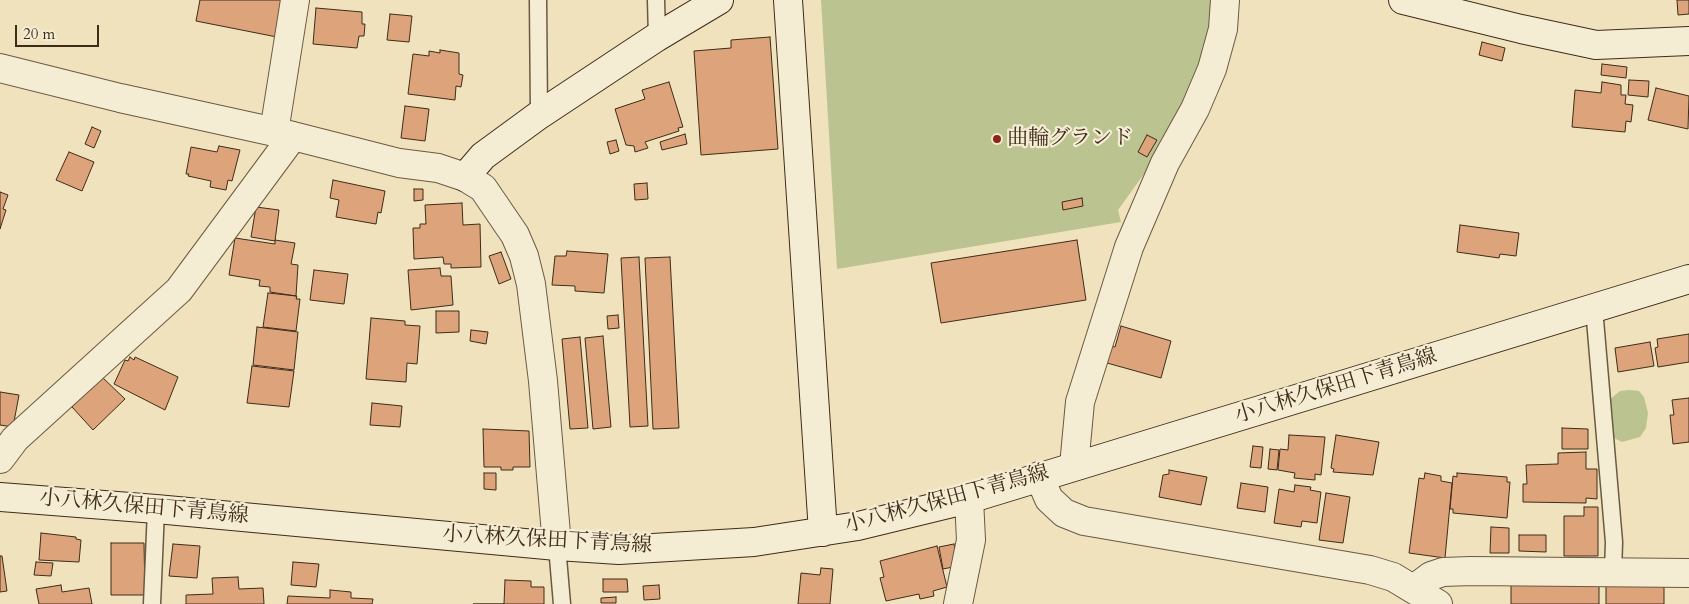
<!DOCTYPE html>
<meta charset="utf-8">
<style>
body{margin:0}
#map{position:relative;width:1689px;height:604px;overflow:hidden;background:#f0e2bd;font-family:Cardo,serif}
canvas{display:block}
.scale{position:absolute;left:15px;top:25px;width:84px;height:22px;box-sizing:border-box;border:2px solid #3e2c19;border-top:0;padding-left:6px;font-size:15px;line-height:18px;white-space:nowrap;color:#3e2c19;-webkit-text-stroke:4px #f5ecd4;paint-order:stroke}
</style>
<div id="map">
<canvas width="1689" height="604"></canvas>
<div class="scale">20 m</div>
</div>
<script>
const context = document.querySelector('canvas').getContext('2d');
context.lineJoin = 'round';
function fillPath(path, color) {
  context.fillStyle = color;
  context.fill(path, 'evenodd');
}
function toPath(rows) {
  const path = new Path2D();
  for (const r of rows) {
    path.moveTo(r[0], r[1]);
    for (let i = 2; i < r.length; i += 2) path.lineTo(r[i], r[i + 1]);
  }
  return path;
}
function stroke(path, color, width, dash) {
  context.strokeStyle = color;
  context.lineWidth = width;
  context.lineCap = dash ? 'butt' : 'round';
  context.setLineDash(dash || []);
  context.stroke(path);
}
function label(font, color, halo, rows, align = 'center') {
  context.font = font + ' Cardo,"Noto Serif JP",serif';
  context.lineWidth = 4.5;
  context.setLineDash([]);
  context.textBaseline = 'middle';
  context.strokeStyle = halo;
  context.fillStyle = color;
  for (const [text, x, y, turn = 0] of rows) {
    context.save();
    context.translate(x, y);
    context.rotate((+turn || 0) * Math.PI / 180);
    context.textAlign = isNaN(turn) ? turn : align;
    if (halo) context.strokeText(text, 0, 0);
    context.fillText(text, 0, 0);
    context.restore();
  }
}
const green = toPath([
 [821,0,1216,0,1209,43,1180,111,1149,167,1118,210,1121,222,837,269],
 [1629,390,1639,391,1644,397,1648,413,1646,428,1640,437,1622,442,1614,438,1611,431,1608,401,1620,391]
]);
const building = toPath([
 [200,0,284,0,277,37,196,21,200,0],
 [1677,0,1689,0,1689,14,1678,15,1677,0],
 [316,8,362,12,362,24,365,24,364,36,359,36,357,48,313,44,316,8],
 [390,14,412,16,409,42,387,40,390,14],
 [770,37,778,149,701,155,694,51,731,48,731,40,770,37],
 [1482,42,1505,48,1502,61,1479,55,1482,42],
 [440,50,459,53,459,74,463,75,461,87,456,86,455,100,408,94,413,54,429,56,429,51,440,53,440,50],
 [1602,64,1627,67,1626,78,1601,75,1602,64],
 [1629,80,1649,81,1648,97,1628,95,1629,80],
 [669,82,683,127,678,128,679,131,645,142,648,148,635,152,634,146,626,145,615,109,645,99,642,90,669,82],
 [1602,82,1621,85,1621,95,1626,95,1625,104,1633,105,1631,122,1626,121,1625,132,1572,127,1575,90,1601,93,1602,82],
 [1656,88,1689,96,1688,129,1648,120,1656,88],
 [405,106,429,109,425,141,401,138,405,106],
 [92,127,101,131,94,148,85,144,92,127],
 [685,134,687,144,662,150,660,142,685,134],
 [1147,135,1157,140,1147,157,1138,152,1147,135],
 [616,140,619,151,610,154,607,142,616,140],
 [219,146,240,150,232,181,228,180,226,190,210,187,211,181,188,176,189,174,186,174,191,147,217,152,219,146],
 [69,152,94,162,82,191,56,180,69,152],
 [333,180,385,191,381,213,378,212,376,224,336,217,339,200,330,198,333,180],
 [647,183,648,199,635,200,634,184,647,183],
 [414,189,423,189,423,200,414,201,414,189],
 [0,192,8,195,3,209,6,210,0,229,0,192],
 [1082,198,1083,206,1063,210,1062,202,1082,198],
 [462,203,463,225,480,224,481,267,451,268,451,264,444,264,443,257,414,259,413,228,420,228,420,224,426,224,425,205,462,203],
 [256,207,279,210,275,241,251,237,256,207],
 [1460,225,1519,233,1516,256,1500,254,1499,258,1457,252,1460,225],
 [235,238,275,244,275,240,295,243,291,264,298,265,296,296,270,292,270,287,259,286,260,280,229,275,235,238],
 [1077,240,1086,300,941,323,931,263,1077,240],
 [567,251,608,254,604,293,575,291,575,286,552,285,555,256,566,256,567,251],
 [501,252,511,279,499,284,489,256,501,252],
 [639,257,648,426,630,427,621,258,639,257],
 [670,257,679,428,653,429,645,258,670,257],
 [440,268,441,276,451,276,453,305,411,310,408,270,440,268],
 [314,270,348,274,344,304,310,300,314,270],
 [268,293,297,296,296,299,300,299,296,331,263,327,268,293],
 [436,311,459,311,459,332,436,333,436,311],
 [618,315,619,328,608,329,607,316,618,315],
 [371,318,405,321,405,325,420,326,417,364,407,363,406,382,366,379,371,318],
 [1121,326,1171,341,1161,378,1107,363,1111,346,1115,347,1121,326],
 [257,327,298,332,294,370,253,365,257,327],
 [471,330,488,332,486,344,470,341,471,330],
 [1689,334,1689,362,1658,367,1655,348,1658,347,1657,339,1689,334],
 [603,336,611,427,593,429,585,338,603,336],
 [580,337,588,428,570,429,562,339,580,337],
 [1650,342,1654,366,1618,372,1615,348,1650,342],
 [130,357,134,360,135,357,178,377,165,410,114,384,125,360,128,361,130,357],
 [252,366,294,371,289,407,247,403,252,366],
 [102,377,125,399,93,430,72,407,102,377],
 [0,392,19,395,13,427,0,425,0,392],
 [1689,398,1689,442,1673,444,1670,415,1674,415,1672,400,1689,398],
 [372,403,402,406,400,427,370,425,372,403],
 [1562,428,1588,429,1588,449,1562,449,1562,428],
 [483,429,529,431,530,467,513,467,513,470,501,470,501,467,484,467,483,429],
 [1289,435,1325,437,1321,475,1315,474,1315,480,1294,478,1295,473,1278,470,1280,449,1288,450,1289,435],
 [1336,435,1379,442,1373,475,1333,472,1334,469,1331,468,1336,435],
 [1253,446,1263,447,1261,468,1250,467,1253,446],
 [1270,449,1279,450,1277,470,1268,469,1270,449],
 [1586,452,1586,469,1597,469,1597,499,1586,498,1586,503,1523,502,1523,484,1527,484,1526,465,1558,464,1558,453,1586,452],
 [1169,470,1207,477,1201,505,1159,497,1163,475,1169,474,1169,470],
 [484,473,496,473,496,490,484,489,484,473],
 [1425,473,1441,476,1441,481,1452,483,1445,558,1409,553,1419,478,1424,479,1425,473],
 [1457,473,1507,477,1507,482,1510,482,1507,518,1453,513,1453,509,1450,509,1453,476,1457,477,1457,473],
 [1241,483,1268,487,1265,512,1237,508,1241,483],
 [1295,485,1311,487,1310,490,1321,492,1317,523,1302,521,1301,527,1274,523,1279,489,1294,492,1295,485],
 [1326,493,1350,497,1343,543,1319,540,1326,493],
 [1584,507,1598,507,1598,556,1564,556,1564,516,1584,516,1584,507],
 [1491,527,1509,528,1509,553,1490,553,1491,527],
 [41,533,76,537,76,539,81,540,79,562,39,560,41,533],
 [1519,535,1546,535,1546,552,1519,551,1519,535],
 [111,543,144,543,145,595,111,595,111,543],
 [173,544,200,546,197,578,169,576,173,544],
 [954,544,958,566,943,569,939,547,954,544],
 [937,546,947,587,933,591,934,596,920,599,919,594,886,601,880,578,884,577,880,561,937,546],
 [0,556,2,556,7,591,0,592,0,556],
 [36,562,53,563,51,576,34,575,36,562],
 [293,562,319,564,316,587,291,585,293,562],
 [821,568,833,569,830,604,798,604,801,573,820,575,821,568],
 [238,577,239,589,263,588,264,604,186,604,186,595,213,594,212,578,238,577],
 [603,579,627,579,628,592,603,592,603,579],
 [505,580,531,581,531,587,544,587,544,604,473,604,504,604,505,580],
 [61,585,62,592,89,588,92,604,39,604,36,589,61,585],
 [659,585,660,599,644,600,643,586,659,585],
 [1511,585,1599,585,1599,604,1511,604,1511,585],
 [1664,585,1664,604,1606,604,1606,586,1664,585],
 [330,590,351,592,351,598,373,599,372,604,287,604,288,596,330,598,330,590],
 [616,597,616,603,601,603,601,598,616,597]
]);
const lane = toPath([
 [538,0,539,115],
 [656,0,657,37],
 [1594,308,1614,542,1613,573],
 [557,546,562,604],
 [152,604,156,509]
]);
const street = toPath([
 [0,68,120,98,293,136,399,163,438,168,465,177,483,188,515,235,524,256,531,284,543,381,557,546],
 [274,132,295,0],
 [0,459,15,439,179,290,293,136],
 [1074,466,1080,402,1129,247,1165,163,1195,109,1212,69,1223,29,1225,0],
 [1039,476,1049,499,1064,513,1084,521,1370,570,1393,577,1438,604],
 [1415,588,1431,576,1443,572,1471,571,1689,573],
 [958,604,971,540,969,499]
]);
const secondary = toPath([
 [788,0,823,532],
 [1403,0,1521,29,1596,45,1689,41],
 [465,177,483,156,539,115,657,37,719,0],
 [0,497,156,509,557,546,619,550,754,542,858,526,969,499,1689,279]
]);
const markers = [
 [997,139,5,"#8f2418"]
];
const poiNames = [
 ["曲輪グランド",1007,139]
];
const streetNames = [
 ["小八林久保田下青鳥線",1336,387,-17],
 ["小八林久保田下青鳥線",947,500,-15],
 ["小八林久保田下青鳥線",144,508,5],
 ["小八林久保田下青鳥線",547,541,3]
];
fillPath(green, '#bbc390');
fillPath(building, '#dda37b');
stroke(building, '#3e2c19', 1);
stroke(lane, '#6a5a42', 19);
stroke(street, '#6a5a42', 30);
stroke(secondary, '#3e2c19', 30);
stroke(lane, '#f5ecd4', 16);
stroke(street, '#f5ecd4', 28);
stroke(secondary, '#f5ecd4', 28);
for (const [x, y, r, color] of markers) {
  const dot = new Path2D();
  dot.arc(x, y, r, 0, 2 * Math.PI);
  context.fillStyle = color;
  context.fill(dot);
  stroke(dot, '#f5ecd4', 2);
}
label('21px', '#3e2c19', '#f5ecd4', poiNames, 'left');
label('21px', '#3e2c19', '#f5ecd4', streetNames);
</script>
